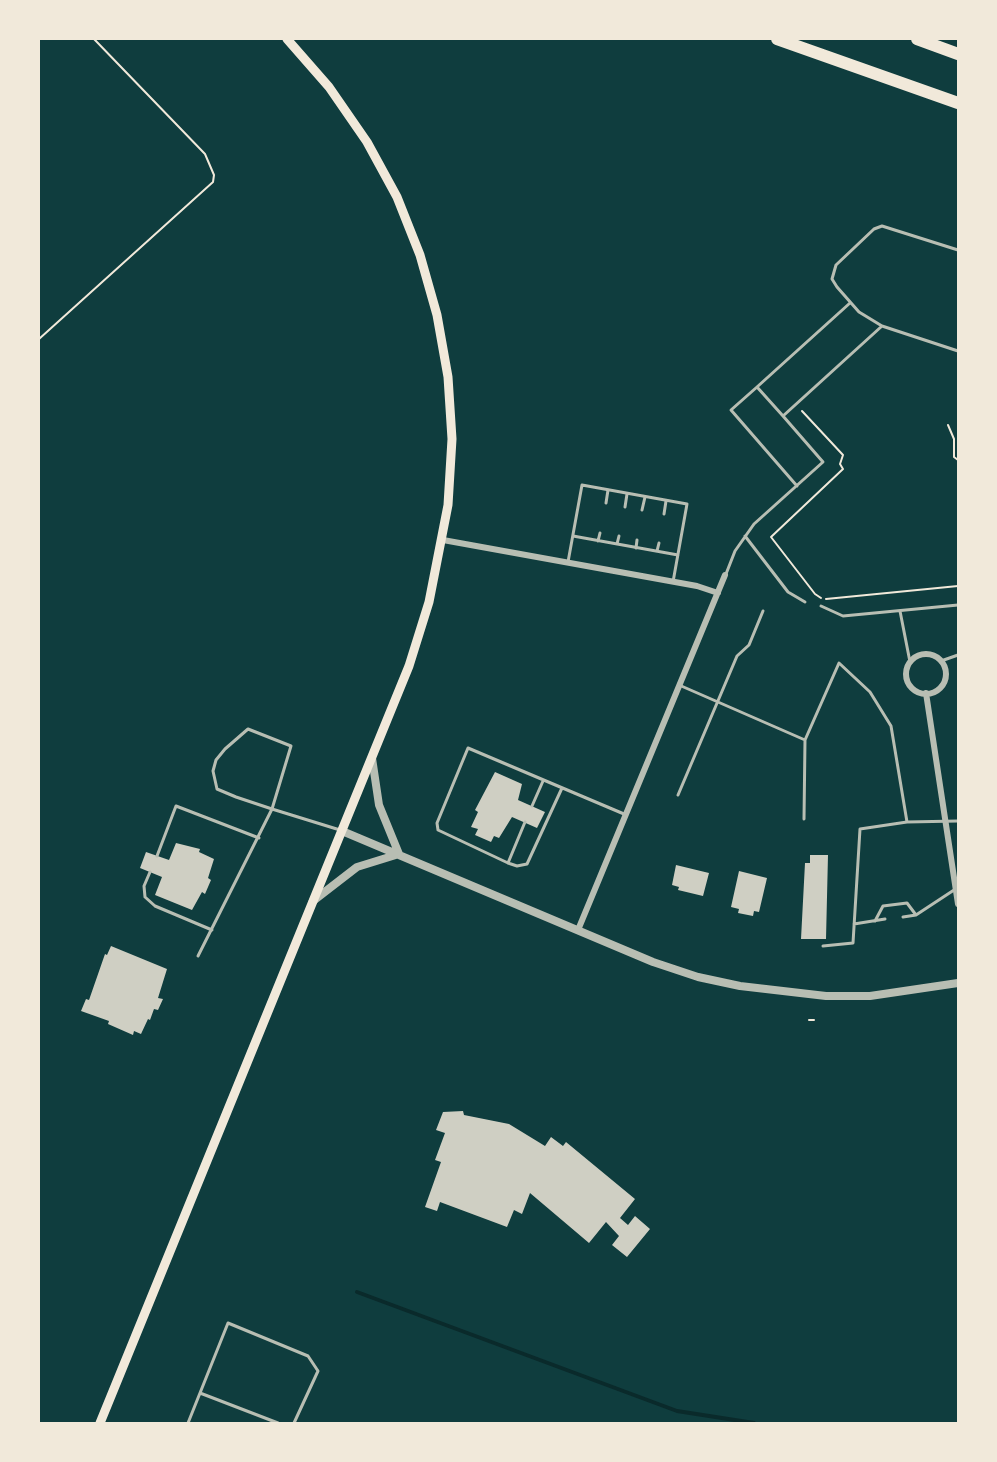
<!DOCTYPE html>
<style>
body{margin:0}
#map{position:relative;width:997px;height:1462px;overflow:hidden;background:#0f3d3e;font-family:"Exo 2",sans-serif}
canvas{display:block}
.frame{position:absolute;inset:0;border:40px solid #f1e9da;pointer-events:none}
</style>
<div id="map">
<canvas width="997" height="1462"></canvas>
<div class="frame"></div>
</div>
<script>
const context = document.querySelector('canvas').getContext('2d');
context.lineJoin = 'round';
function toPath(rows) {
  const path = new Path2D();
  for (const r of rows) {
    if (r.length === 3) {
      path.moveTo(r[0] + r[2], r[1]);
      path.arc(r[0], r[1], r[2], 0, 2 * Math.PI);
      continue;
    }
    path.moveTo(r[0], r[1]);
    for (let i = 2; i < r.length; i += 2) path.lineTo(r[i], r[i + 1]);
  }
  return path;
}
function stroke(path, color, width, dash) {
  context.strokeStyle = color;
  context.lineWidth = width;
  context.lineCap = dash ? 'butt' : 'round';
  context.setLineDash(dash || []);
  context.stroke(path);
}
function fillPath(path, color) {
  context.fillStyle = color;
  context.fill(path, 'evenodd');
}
const stream = toPath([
 [357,1292,677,1411,754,1423]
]);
const building = toPath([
 [495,772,522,784,518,800,545,812,537,828,512,817,499,838,494,836,491,842,475,835,478,829,471,827,478,812,475,810],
 [176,843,200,849,199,852,214,859,208,878,211,880,205,894,202,892,192,910,155,895,162,877,140,868,146,852,169,860],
 [810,855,828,855,826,939,801,939,805,863,810,863],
 [676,865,709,873,703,896,678,890,679,887,672,885],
 [739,871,767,878,759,912,754,911,753,916,738,913,739,909,731,907],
 [111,946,167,969,158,998,163,999,158,1010,154,1009,150,1020,148,1019,141,1034,134,1031,133,1035,108,1024,109,1021,81,1011,86,999,89,1000,105,954,107,955],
 [463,1111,464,1115,509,1124,545,1146,551,1137,563,1146,566,1142,635,1199,620,1218,628,1225,635,1216,650,1229,627,1257,612,1245,619,1236,606,1222,589,1243,530,1193,522,1214,514,1210,507,1227,440,1202,437,1211,425,1207,441,1162,435,1160,445,1133,436,1130,443,1112]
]);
const path = toPath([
 [39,339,213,182,214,175,205,154,94,39],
 [802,411,843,455,840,464,843,469,771,537,815,594,821,598],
 [948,425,954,439,954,457,958,460],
 [826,599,958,586],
 [809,1020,814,1020]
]);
const service = toPath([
 [882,326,958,351],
 [757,387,731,410,797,486],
 [783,416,757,387,850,303],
 [606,503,608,490],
 [625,507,627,494],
 [642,510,645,497],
 [664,514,666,501],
 [573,536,678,555],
 [745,536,788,592,805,602],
 [598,541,600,533],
 [617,544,619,536],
 [636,548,637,540],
 [657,551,659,543],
 [568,562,582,485,687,504,673,582],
 [726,574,735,551,754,524,823,462,783,416,882,326,859,312,837,287,832,279,836,265,874,229,882,226,958,250],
 [821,606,843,616,958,605],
 [900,611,910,662],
 [941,661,958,655],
 [679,685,805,740,804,819],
 [805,740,839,663,870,692,891,726,907,822],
 [562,788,527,864,517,866,508,863,438,830,437,823,468,748,624,814],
 [678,795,737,656,749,645,763,611],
 [532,806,543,781],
 [157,856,176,806,259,838],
 [508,863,525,822],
 [150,872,144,886,145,897,155,906,212,930],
 [903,917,916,915,954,890],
 [875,921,883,906,907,903,916,915],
 [854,924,885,919],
 [823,946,853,943,860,829,907,822,958,821],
 [198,956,272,809,291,746,248,729,225,749,216,760,213,771,217,789,236,797,272,809,340,830],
 [200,1393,278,1423],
 [188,1423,228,1323,308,1356,318,1371,294,1423]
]);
const minor = toPath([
 [443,540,697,586,718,593],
 [926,674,20],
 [926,693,958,904],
 [578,930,725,575]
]);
const tertiary = toPath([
 [372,758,379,805,399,854],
 [342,831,653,962,698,977,740,986,826,996,870,996,958,983],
 [313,901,357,867,399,854]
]);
const secondary = toPath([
 [100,1423,409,666,429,602,448,505,452,439,448,377,437,315,420,255,397,197,367,142,329,87,287,39]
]);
const motorway = toPath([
 [777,39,958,103],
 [917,39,958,54]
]);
stroke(stream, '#0a2a2b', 4);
fillPath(building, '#cfcfc3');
stroke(path, '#f1e9da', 2);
stroke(service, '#b8beb3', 3);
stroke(minor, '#b8beb3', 6);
stroke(tertiary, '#b8beb3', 8);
stroke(secondary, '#f1e9da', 9);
stroke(motorway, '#f1e9da', 12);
</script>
